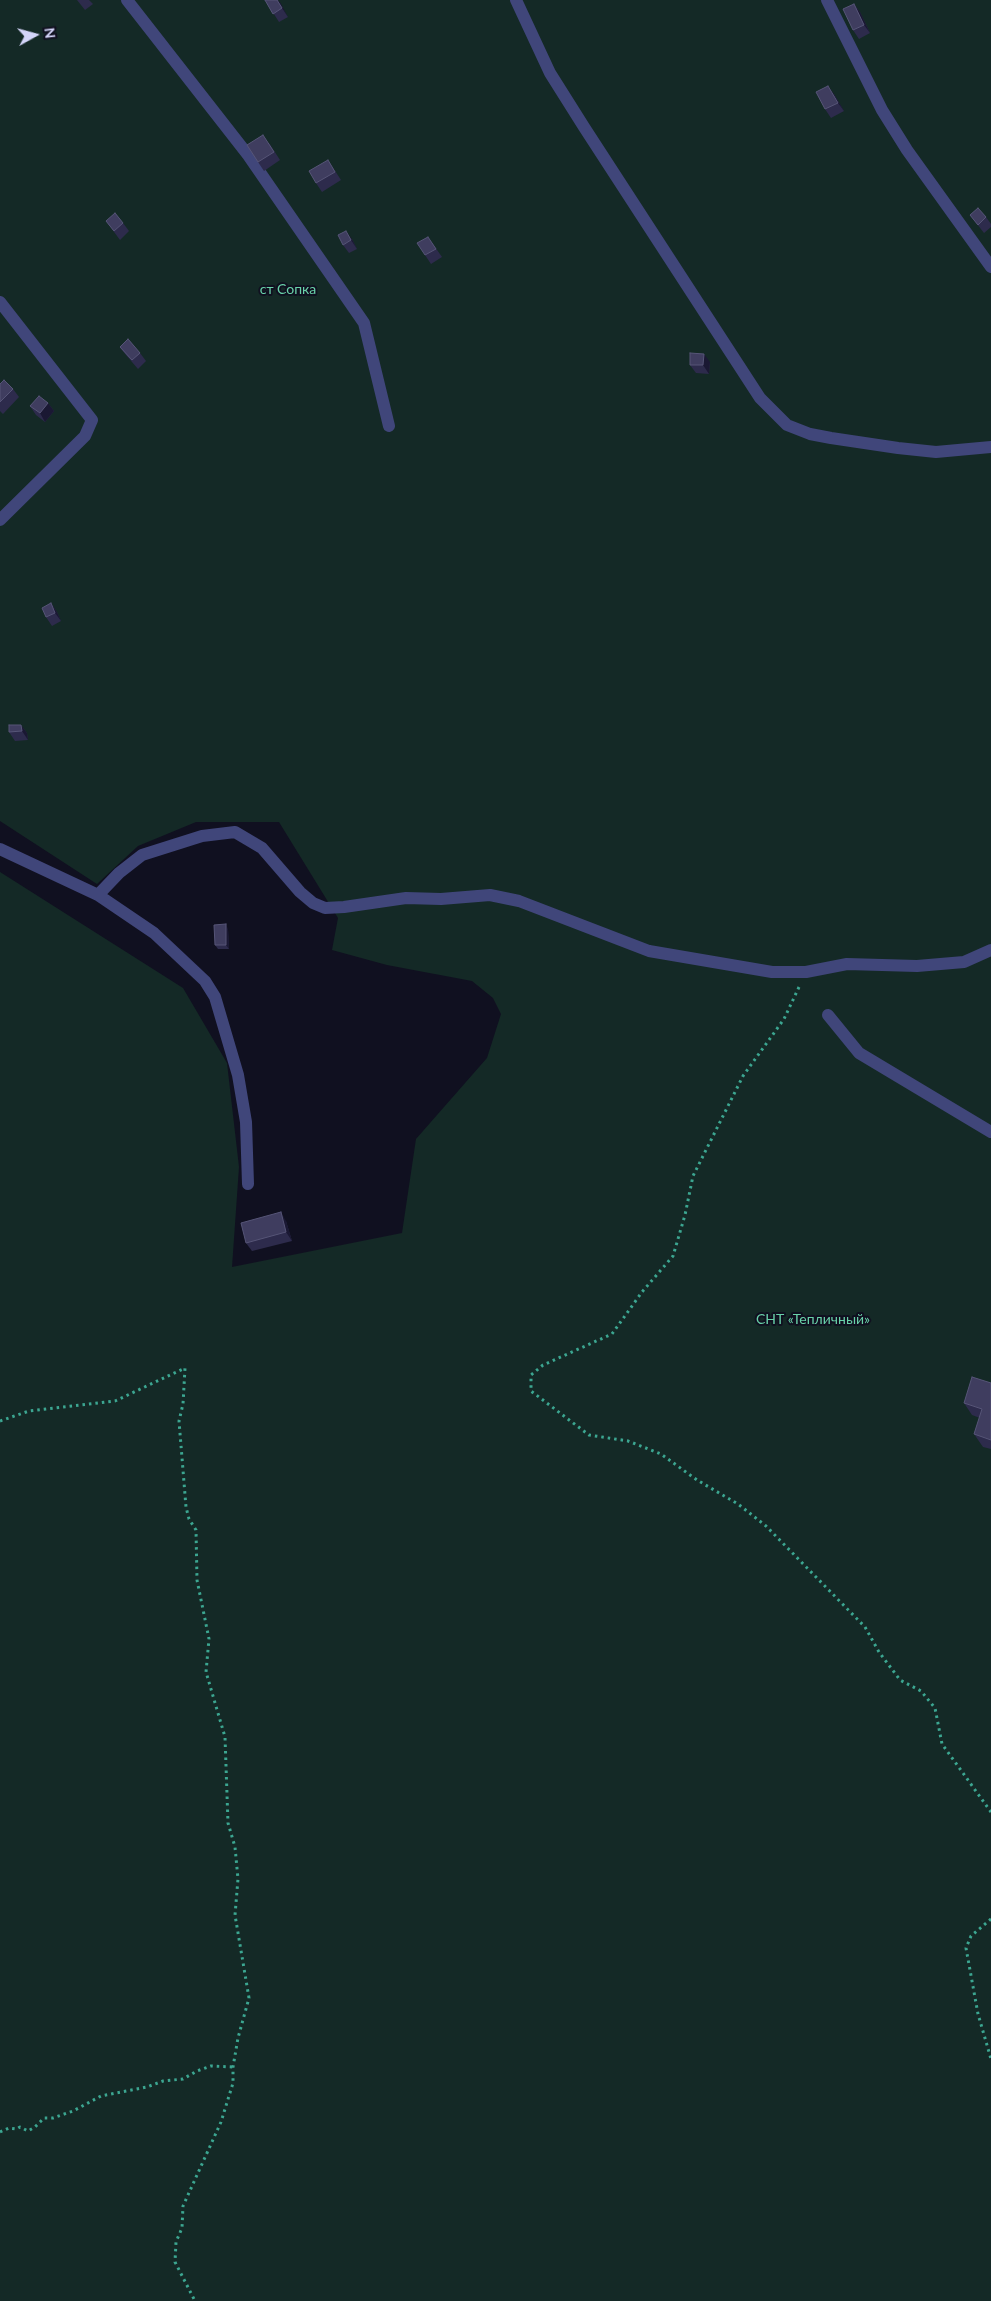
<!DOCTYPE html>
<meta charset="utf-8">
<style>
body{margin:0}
#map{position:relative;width:991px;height:2301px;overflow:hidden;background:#101020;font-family:Lato,sans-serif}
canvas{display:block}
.north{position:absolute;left:10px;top:10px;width:50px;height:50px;-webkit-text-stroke:4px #101020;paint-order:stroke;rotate:83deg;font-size:14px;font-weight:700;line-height:20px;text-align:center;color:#d4d5fa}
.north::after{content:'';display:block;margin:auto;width:18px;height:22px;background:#d4d5fa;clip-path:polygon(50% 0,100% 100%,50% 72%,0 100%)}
</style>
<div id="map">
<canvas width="991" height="2301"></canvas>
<div class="north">N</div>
</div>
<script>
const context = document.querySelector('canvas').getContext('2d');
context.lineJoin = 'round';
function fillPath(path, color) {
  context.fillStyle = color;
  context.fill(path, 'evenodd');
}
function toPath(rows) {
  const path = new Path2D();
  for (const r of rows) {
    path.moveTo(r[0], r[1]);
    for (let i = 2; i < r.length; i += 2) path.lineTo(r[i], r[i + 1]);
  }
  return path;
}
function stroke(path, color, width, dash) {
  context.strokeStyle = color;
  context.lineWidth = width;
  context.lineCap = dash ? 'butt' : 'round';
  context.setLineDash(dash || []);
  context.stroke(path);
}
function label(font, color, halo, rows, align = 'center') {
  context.font = font + ' Lato,sans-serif';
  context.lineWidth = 4;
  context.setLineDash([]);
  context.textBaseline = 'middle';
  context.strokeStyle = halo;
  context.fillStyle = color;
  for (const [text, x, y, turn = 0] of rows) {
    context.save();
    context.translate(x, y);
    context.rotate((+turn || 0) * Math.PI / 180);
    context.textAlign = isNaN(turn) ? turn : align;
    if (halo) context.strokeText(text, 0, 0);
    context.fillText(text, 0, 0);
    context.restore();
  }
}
const green = toPath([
 [0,0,991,0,991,2301,0,2301,0,872,183,988,227,1063,239,1167,232,1267,402,1233,416,1139,487,1058,501,1014,493,998,472,981,387,965,332,950,338,918,279,822,196,822,138,846,97,884,0,821]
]);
const path = toPath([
 [799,987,784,1019,743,1076,693,1176,685,1215,673,1256,642,1292,612,1334,543,1365,531,1375,531,1391,589,1435,628,1441,661,1454,697,1480,738,1504,766,1526,865,1627,879,1652,900,1680,921,1691,935,1708,942,1744,991,1812],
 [0,1421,29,1411,115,1401,185,1368,183,1404,179,1421,186,1507,189,1519,196,1530,197,1580,209,1639,206,1672,225,1737,228,1823,235,1847,238,1879,235,1915,249,1998,238,2038,233,2067,233,2083,221,2122,183,2206,182,2228,176,2242,175,2262,195,2301],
 [991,1919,971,1936,966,1948,978,2014,991,2059],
 [0,2132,9,2128,17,2129,20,2127,28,2131,35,2127,44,2118,53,2118,73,2111,101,2096,147,2087,163,2081,183,2079,197,2071,211,2066,233,2067]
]);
const minor = toPath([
 [127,0,248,155,364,323,389,426],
 [516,0,550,73,584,127,760,398,787,425,810,434,831,438,898,448,936,452,991,447],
 [827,0,882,110,907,150,991,267],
 [0,302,92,420,85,436,0,520],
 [0,849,98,895,154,933,205,981,215,997,238,1075,246,1122,248,1184],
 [98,895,119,873,142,855,202,836,235,832,262,848,300,892,313,903,325,908,344,907,406,898,441,899,490,895,519,901,649,951,772,972,806,972,847,964,917,966,964,962,991,950],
 [828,1015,859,1053,991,1132]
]);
const wall = toPath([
 [77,0,89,0,93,4,85,10],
 [265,0,278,0,288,17,279,22],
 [854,4,860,12,870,33,859,39,853,30],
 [834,94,844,111,831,118,825,109],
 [269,143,280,160,264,171,258,162],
 [328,160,341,180,322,192,316,183],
 [970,215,986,217,991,224,991,227,984,233],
 [106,221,123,223,129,231,120,240],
 [428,237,442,257,431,264,425,255],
 [352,239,357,249,349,253,343,245],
 [120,347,140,353,146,361,138,369,126,355],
 [710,362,709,374,696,373,690,365],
 [0,384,13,389,19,397,3,414,0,411],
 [48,403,54,411,45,422,36,415,30,406],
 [51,603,57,612,61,621,52,626,46,617],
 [21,725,27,733,28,740,15,741,9,732],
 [228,929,229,949,218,949,215,945],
 [286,1221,292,1241,252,1251,246,1243],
 [991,1383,991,1449,983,1447,974,1434,980,1418,972,1415,964,1403]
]);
const shadedWall = toPath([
 [277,0,280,2,288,17,282,8],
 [854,4,860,12,870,33,864,25],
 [828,86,834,94,844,111,838,103],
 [346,231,352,239,357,249,351,240],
 [704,354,710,362,709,374,703,365],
 [48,403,54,411,45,422,40,413],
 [51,603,57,612,61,621,55,613],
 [21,725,27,733,28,740,22,731],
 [226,924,228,929,229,949,226,945],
 [281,1212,286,1221,292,1241,286,1232]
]);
const building = toPath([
 [265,0,277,0,282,8,273,14,265,0],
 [854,4,864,25,853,30,843,9,854,4],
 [828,86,838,103,825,109,816,92,828,86],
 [263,135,274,152,258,162,247,145,263,135],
 [328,160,335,172,316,183,309,171,328,160],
 [978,208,986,217,978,225,970,215,978,208],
 [115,213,123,223,114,231,106,221,115,213],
 [346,231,351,240,343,245,338,235,346,231],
 [428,237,436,249,425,255,417,243,428,237],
 [128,339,140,353,132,360,120,347,128,339],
 [690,353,704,354,703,365,690,365,690,353],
 [4,380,13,389,0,402,0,384,4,380],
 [39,396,48,403,40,413,30,406,39,396],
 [51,603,55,613,46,617,42,608,51,603],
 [9,725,21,725,22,731,9,732,9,725],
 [226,924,226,945,215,945,214,925,226,924],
 [281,1212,286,1232,246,1243,241,1223,281,1212],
 [972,1377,991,1383,991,1440,974,1434,982,1409,964,1403,972,1377]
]);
const parkNames = [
 ["ст Сопка",288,289],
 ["СНТ «Тепличный»",813,1319]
];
fillPath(green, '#142926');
stroke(path, '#3ca691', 3, [2.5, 4]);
stroke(minor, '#40467a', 12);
fillPath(wall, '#2d2b4c');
fillPath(shadedWall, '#1a1833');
fillPath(building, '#3f3d5f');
stroke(building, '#565577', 1);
label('14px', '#69d1a9', '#101020', parkNames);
</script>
